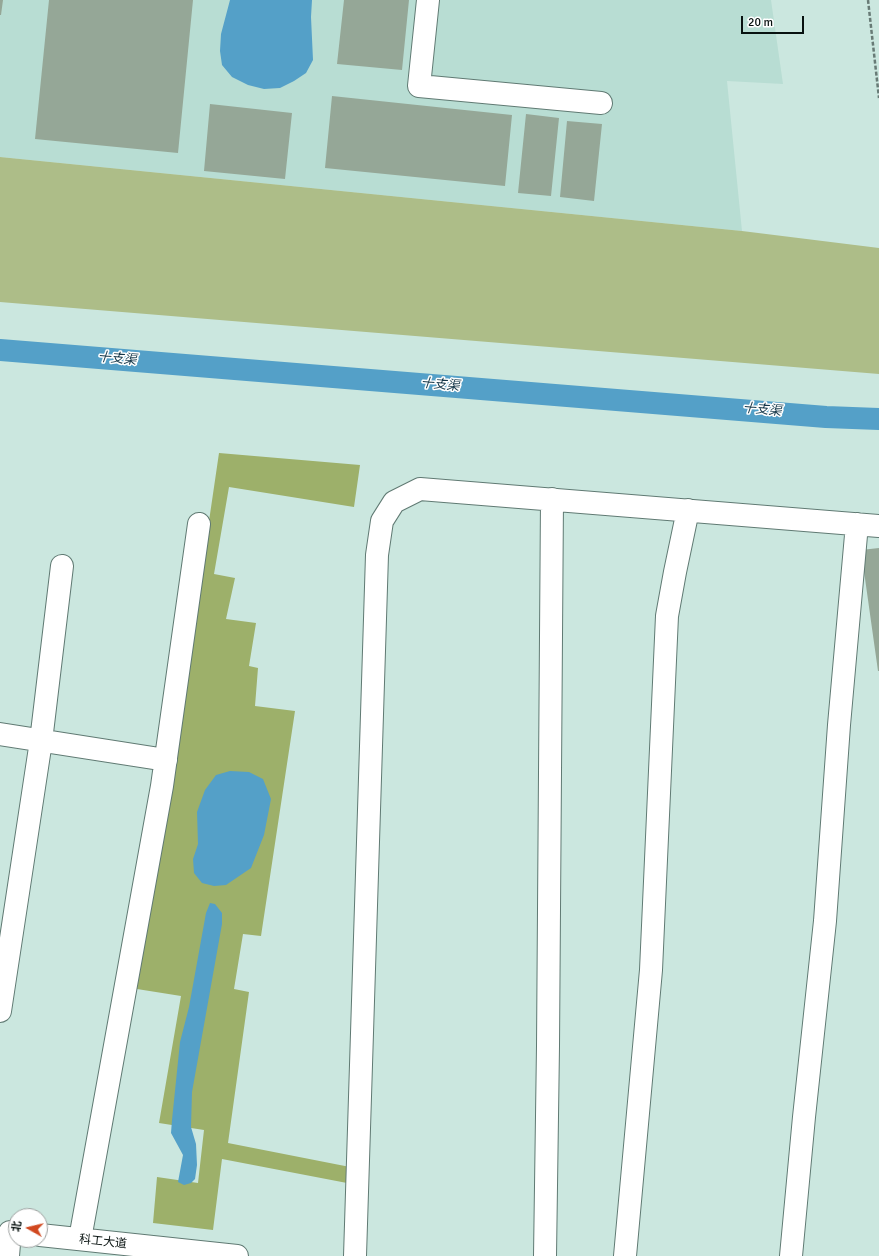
<!DOCTYPE html>
<meta charset="utf-8">
<style>
body{margin:0}
#map{position:relative;width:879px;height:1256px;overflow:hidden;background:#cbe7df;font-family:Signika,"Noto Sans SC",sans-serif}
canvas{display:block}
.north{position:absolute;left:8px;top:1208px;width:40px;height:40px;box-sizing:border-box;background:#fff;border:1px solid #9ca09f;border-radius:50%;rotate:278deg;font-size:11px;font-weight:700;line-height:16px;text-align:center;color:#081210}
.north::after{content:'';display:block;margin:auto;width:14px;height:18px;background:#d1481f;clip-path:polygon(50% 0,100% 100%,50% 72%,0 100%)}
.scale{position:absolute;left:741px;top:16px;width:63px;height:18px;box-sizing:border-box;border:2px solid #081210;border-top:0;padding-left:5px;font-size:12px;line-height:14px;white-space:nowrap;color:#081210;-webkit-text-stroke:3px #fff;paint-order:stroke}
</style>
<div id="map">
<canvas width="879" height="1256"></canvas>
<div class="north">北</div>
<div class="scale">20 m</div>
</div>
<script>
const context = document.querySelector('canvas').getContext('2d');
context.lineJoin = 'round';
function fillPath(path, color) {
  context.fillStyle = color;
  context.fill(path, 'evenodd');
}
function toPath(rows) {
  const path = new Path2D();
  for (const r of rows) {
    path.moveTo(r[0], r[1]);
    for (let i = 2; i < r.length; i += 2) path.lineTo(r[i], r[i + 1]);
  }
  return path;
}
function stroke(path, color, width, dash) {
  context.strokeStyle = color;
  context.lineWidth = width;
  context.lineCap = dash ? 'butt' : 'round';
  context.setLineDash(dash || []);
  context.stroke(path);
}
function label(font, color, halo, rows, align = 'center') {
  context.font = font + ' Signika,"Noto Sans SC",sans-serif';
  context.lineWidth = 3;
  context.setLineDash([]);
  context.textBaseline = 'middle';
  context.strokeStyle = halo;
  context.fillStyle = color;
  for (const [text, x, y, turn = 0] of rows) {
    context.save();
    context.translate(x, y);
    context.rotate((+turn || 0) * Math.PI / 180);
    context.textAlign = isNaN(turn) ? turn : align;
    if (halo) context.strokeText(text, 0, 0);
    context.fillText(text, 0, 0);
    context.restore();
  }
}
const built = toPath([
 [0,0,771,0,783,84,727,81,742,231,0,157]
]);
const green = toPath([
 [0,157,742,231,879,248,879,374,0,302]
]);
const forest = toPath([
 [219,453,360,465,354,507,229,487,214,574,235,578,226,619,256,623,249,666,258,668,255,706,295,711,261,936,243,934,234,989,249,992,228,1143,350,1167,347,1183,222,1159,213,1230,153,1223,157,1177,198,1183,204,1130,159,1123,181,996,137,989,166,814]
]);
const water = toPath([
 [230,0,312,0,311,17,313,60,306,73,294,81,280,88,264,89,248,85,232,77,222,65,220,51,221,34],
 [230,771,249,772,263,779,271,799,264,835,251,868,226,885,214,886,202,883,194,873,193,859,198,844,197,812,205,790,216,775],
 [210,903,215,904,222,913,222,924,192,1092,191,1127,196,1144,197,1165,195,1179,191,1183,184,1185,178,1182,183,1155,171,1133,172,1120,180,1042,189,1007,206,913]
]);
const canal = toPath([
 [0,350,826,417,879,419]
]);
const building = toPath([
 [0,0,3,0,1,15,0,15],
 [49,0,193,0,178,153,35,139],
 [344,0,409,0,402,70,337,64],
 [332,96,512,115,505,186,325,168],
 [210,104,292,113,285,179,204,171],
 [526,114,559,118,551,196,518,193],
 [567,121,602,124,594,201,560,197],
 [879,548,879,671,878,671,861,550]
]);
const path = toPath([
 [868,0,879,98]
]);
const minor = toPath([
 [428,0,419,86,601,103],
 [0,734,166,760],
 [0,1011,41,741,62,566],
 [40,1235,237,1256],
 [80,1239,162,786,199,524],
 [8,1256,10,1232],
 [355,1256,377,555,382,521,394,502,420,489,879,526],
 [545,1256,548,1046,552,499],
 [625,1256,651,970,667,616,675,572,688,510],
 [791,1256,804,1117,825,921,839,725,857,524]
]);
const streetNames = [
 ["科工大道",103,1242,6]
];
const waterNames = [
 ["十支渠",117,359,5],
 ["十支渠",440,385,5],
 ["十支渠",762,410,5]
];
fillPath(built, '#b8ddd3');
fillPath(green, '#adbd88');
fillPath(forest, '#9db06a');
fillPath(water, '#54a0c8');
stroke(canal, '#54a0c8', 22);
fillPath(building, '#95a797');
stroke(minor, '#607a73', 24);
stroke(path, '#687b76', 2.5, [4, 2]);
stroke(minor, '#fff', 22);
label('12px', '#081210', '#fff', streetNames);
label('italic 13px', '#153749', '#fff', waterNames);
</script>
